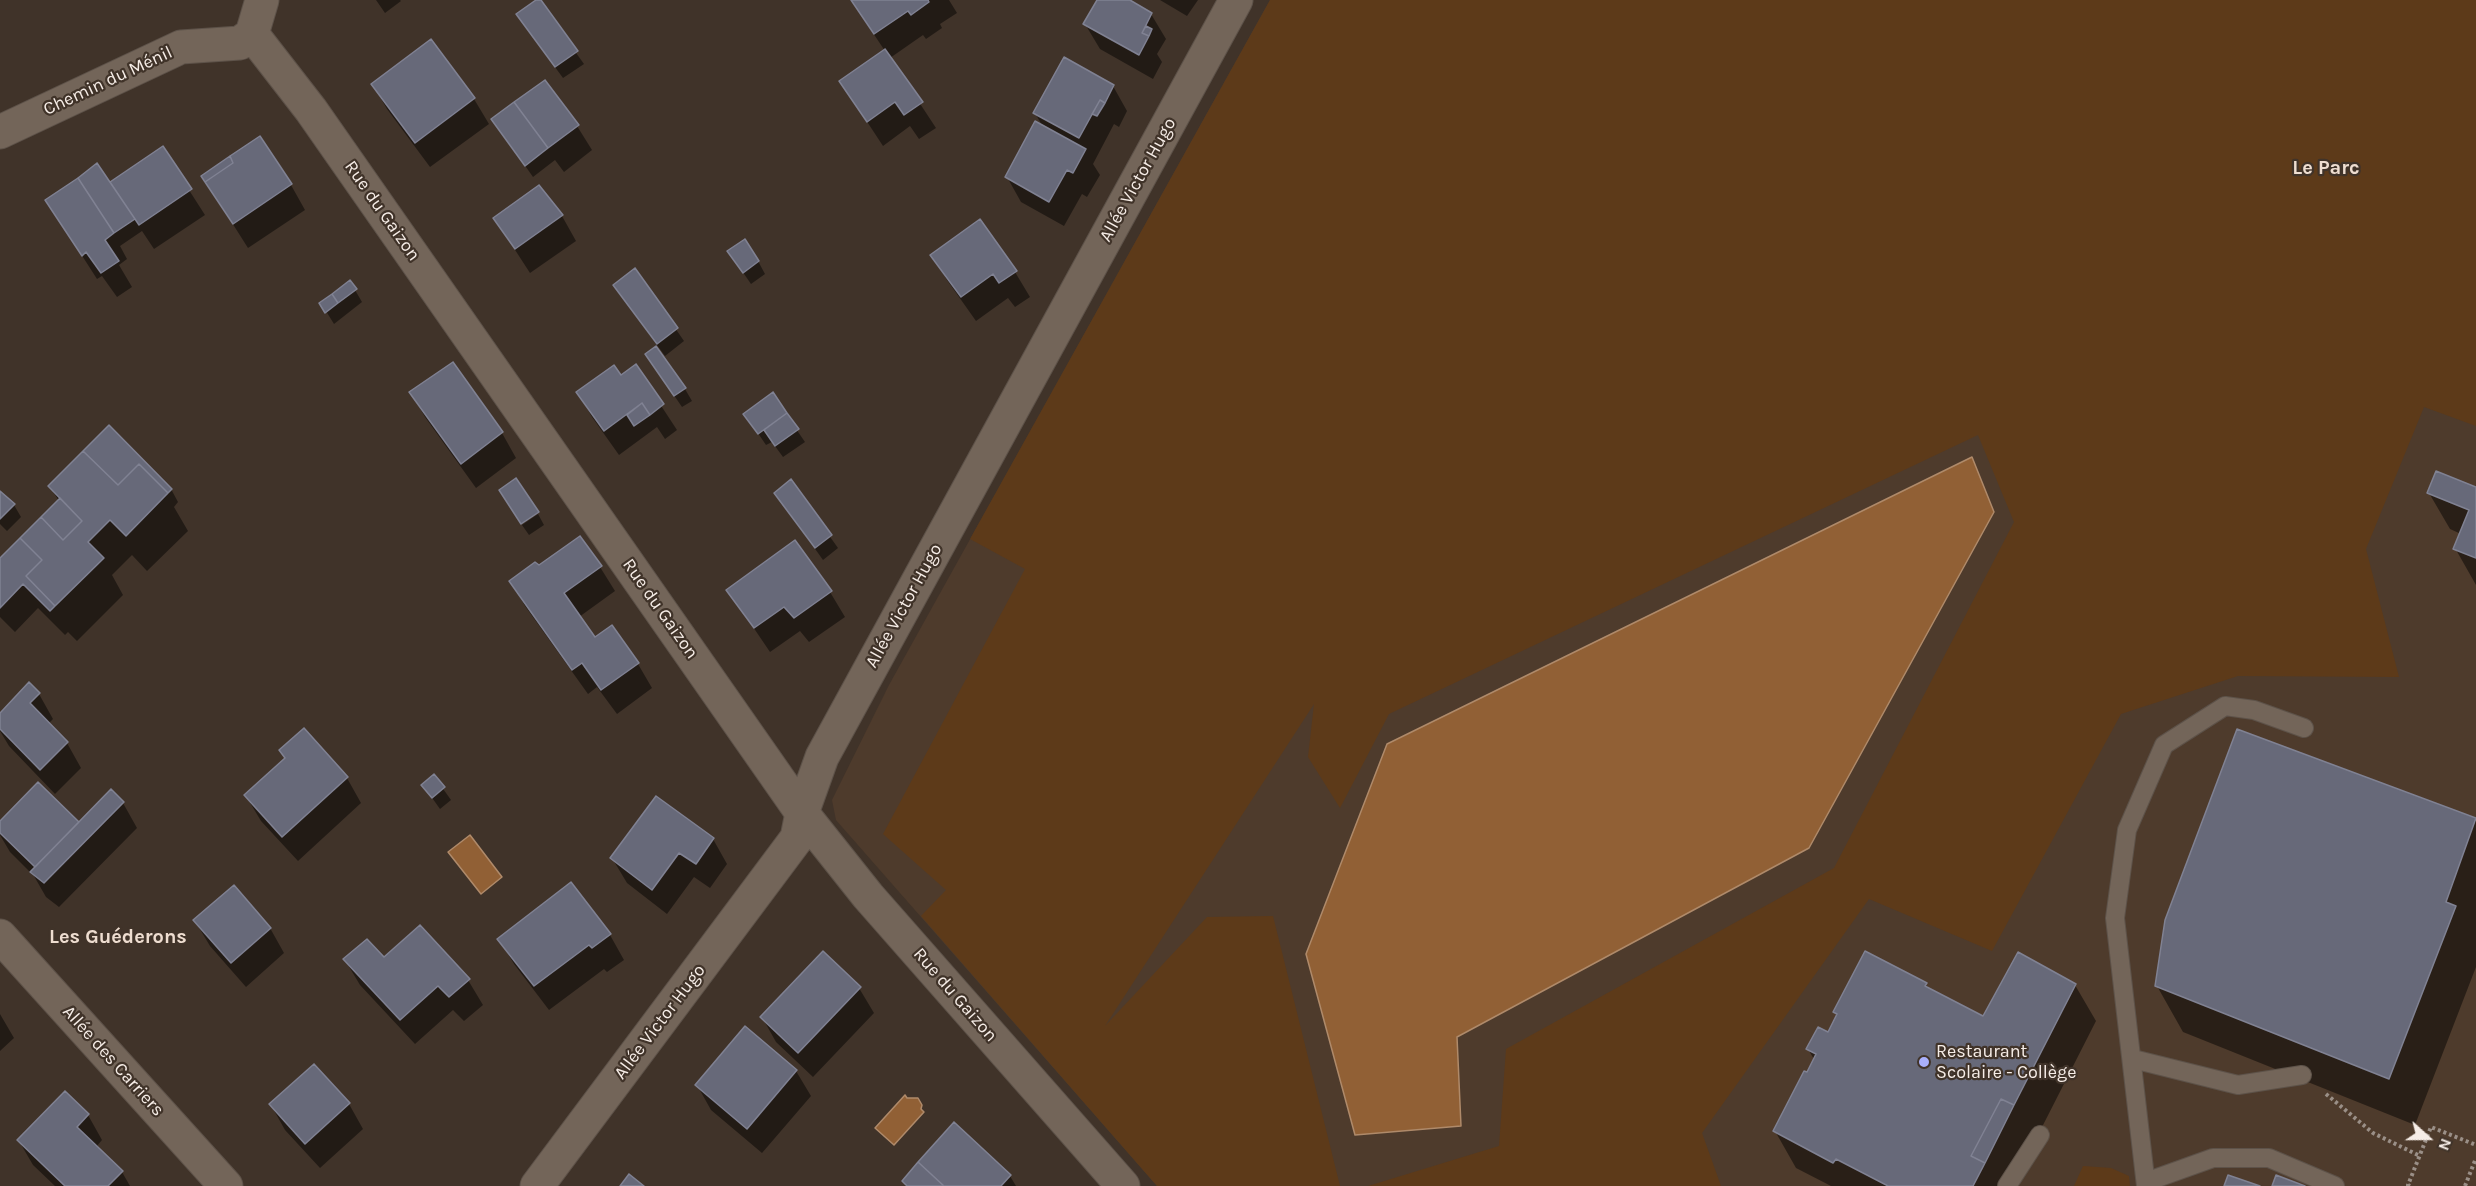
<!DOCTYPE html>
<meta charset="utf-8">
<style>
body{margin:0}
#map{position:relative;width:2476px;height:1186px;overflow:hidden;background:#403329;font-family:Karla,sans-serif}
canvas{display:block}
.north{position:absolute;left:2398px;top:1108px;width:60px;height:60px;-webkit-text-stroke:4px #403329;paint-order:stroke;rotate:111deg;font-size:16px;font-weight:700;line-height:24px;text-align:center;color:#f6ede7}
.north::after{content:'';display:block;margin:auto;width:21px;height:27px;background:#f6ede7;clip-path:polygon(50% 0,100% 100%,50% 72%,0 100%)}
</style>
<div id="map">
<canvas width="2476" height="1186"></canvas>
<div class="north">N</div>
</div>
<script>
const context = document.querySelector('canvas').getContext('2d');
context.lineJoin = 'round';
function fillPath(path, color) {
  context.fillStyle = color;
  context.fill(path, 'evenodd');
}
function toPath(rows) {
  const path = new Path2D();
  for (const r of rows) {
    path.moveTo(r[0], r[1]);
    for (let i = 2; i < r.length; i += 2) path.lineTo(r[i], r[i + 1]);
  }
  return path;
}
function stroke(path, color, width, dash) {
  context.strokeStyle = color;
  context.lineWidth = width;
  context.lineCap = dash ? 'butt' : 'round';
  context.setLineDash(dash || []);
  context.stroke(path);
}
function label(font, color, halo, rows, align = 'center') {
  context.font = font + ' Karla,sans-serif';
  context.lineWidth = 4.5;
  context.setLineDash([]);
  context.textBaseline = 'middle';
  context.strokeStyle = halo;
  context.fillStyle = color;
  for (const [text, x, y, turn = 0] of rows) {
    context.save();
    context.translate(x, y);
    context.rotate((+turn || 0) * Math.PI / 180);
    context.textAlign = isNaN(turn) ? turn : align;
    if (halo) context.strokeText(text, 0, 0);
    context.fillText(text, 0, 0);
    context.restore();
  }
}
const built = toPath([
 [1270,0,2476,0,2476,1186,1157,1186,836,820,832,800,889,685]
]);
const green = toPath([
 [1270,0,2476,0,2476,426,2424,407,2366,549,2399,677,2238,676,2121,714,1992,951,1869,899,1702,1133,1721,1186,1368,1186,1499,1146,1506,1049,1834,868,2014,522,1978,435,1389,714,1340,808,1308,757,1314,704,1105,1026,1207,917,1273,916,1340,1186,1157,1186,921,916,946,890,883,834,1025,569,970,539],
 [2083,1166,2111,1168,2129,1176,2130,1186,2074,1186]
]);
const water = toPath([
 [1972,457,1994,512,1809,848,1457,1037,1461,1126,1355,1135,1306,954,1387,744,1972,457],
 [470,835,502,877,481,894,448,852,470,835],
 [905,1095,907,1098,918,1098,922,1105,921,1109,924,1112,894,1145,875,1128,905,1095]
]);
const shadow = toPath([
 [376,0,400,0,401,1,385,13],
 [538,0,584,64,563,78,525,26],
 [851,0,949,0,957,13,940,24,942,28,926,39,923,35,890,58,936,128,919,139,910,126,883,146,841,82,885,51],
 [1099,0,1127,0,1151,14,1166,39,1157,54,1162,62,1153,79,1100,49,1085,24],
 [1160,0,1198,0,1187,16],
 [431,41,474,99,489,124,430,167,387,109,373,85],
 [1113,86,1127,111,1119,127,1114,124,1093,164,1100,175,1087,197,1082,194,1064,226,1021,202,1007,177,1043,127,1035,113],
 [493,120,577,126,592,150,564,172,555,160,533,177],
 [162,148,205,215,154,249,142,231,120,246,127,259,119,265,132,287,117,297,102,276,97,279,47,201,113,189],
 [203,177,291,185,305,210,248,248],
 [539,187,562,216,576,241,530,273,495,219],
 [729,252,758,261,765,274,751,284],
 [932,255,1015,272,1030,297,1015,307,1008,298,976,321,947,280],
 [635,270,684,341,665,356,622,297],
 [355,290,362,302,334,324,321,303],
 [452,364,502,433,516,458,476,488,425,417,411,393],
 [635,366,677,430,665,439,657,427,619,455,592,417,578,393,621,377],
 [654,366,685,389,692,401,682,407],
 [772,394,805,442,783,457,772,442,766,445,745,414],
 [791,482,838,548,823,560,776,494],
 [50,487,171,489,178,502,174,507,188,531,147,571,132,555,112,575,123,595,77,641,68,632,65,635,38,608,15,632,0,617,0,560,59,501],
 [2476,489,2476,585,2455,548,2461,534,2450,529,2429,493],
 [0,492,14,505,21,517,7,531,0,524],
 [538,514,544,525,529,535,522,525],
 [539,567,600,567,615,591,579,617,595,639,638,664,652,688,617,714,597,687,588,694,525,606,511,582],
 [728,590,830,592,845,617,809,642,800,631,770,652],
 [39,694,53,719,48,724,67,743,81,768,55,794,9,746,0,731,0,716],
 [2238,731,2476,821,2476,967,2415,1125,2183,1032,2157,986],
 [286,759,347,778,361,803,298,861,261,821,246,796],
 [434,776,451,800,440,809,423,785],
 [123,803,137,828,59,907,46,897,34,876,10,852,0,835,0,823,79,824],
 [713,839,727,864,710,888,694,877,667,914,627,883,612,858],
 [195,921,270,928,284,953,246,987,210,946],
 [610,935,624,960,607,972,604,969,549,1010,514,964,499,939],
 [384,959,468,980,483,1005,464,1021,453,1010,415,1044,360,985,345,960],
 [1926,984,1930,991,1984,1018,2075,985,2096,1021,2012,1186,1831,1186,1796,1168,1775,1131,1815,1061,1808,1049,1829,1034,1838,1017,1835,1012],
 [859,988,874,1013,813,1077,776,1042,762,1017],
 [0,1014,14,1038,0,1051],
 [746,1028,796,1071,811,1096,762,1153,711,1110,697,1085],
 [65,1093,88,1115,102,1140,96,1147,122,1172,130,1186,55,1186,33,1165,19,1141],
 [349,1104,363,1129,320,1168,285,1130,271,1105],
 [1010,1176,1016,1186,906,1186,903,1181]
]);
const building = toPath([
 [536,0,541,0,578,51,555,67,516,14,536,0],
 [851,0,928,0,929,2,911,15,908,11,874,34,851,0],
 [1097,0,1130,0,1152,13,1142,33,1149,36,1139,55,1083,24,1097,0],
 [1146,26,1152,29,1149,36,1142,33,1146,26],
 [431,39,475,98,415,143,371,84,431,39],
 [885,49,923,102,904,115,895,102,867,122,839,81,885,49],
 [1064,57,1114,85,1105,103,1100,100,1079,138,1033,113,1064,57],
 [545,80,579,125,548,148,514,102,545,80],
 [1100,100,1105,103,1097,116,1092,114,1100,100],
 [514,102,548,148,525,166,491,119,514,102],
 [1035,121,1086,149,1073,173,1067,170,1049,202,1005,177,1035,121],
 [260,136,292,184,233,224,205,182,233,163,230,156,260,136],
 [163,146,192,189,139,225,110,182,163,146],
 [230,156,233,163,205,182,201,176,230,156],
 [97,163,135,219,114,233,78,178,97,163],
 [78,178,114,233,105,240,119,261,101,273,86,252,82,256,45,200,78,178],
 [539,185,563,215,515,249,493,218,539,185],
 [980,219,1017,271,999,283,993,274,961,297,930,255,980,219],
 [745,239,759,261,743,273,727,251,745,239],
 [635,268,678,328,657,344,613,285,635,268],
 [350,280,357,289,338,303,332,294,350,280],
 [332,294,338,303,325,313,319,303,332,294],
 [656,346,686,388,674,396,645,354,656,346],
 [453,362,503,432,461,464,409,392,453,362],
 [636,364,664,404,650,415,642,403,604,431,576,392,614,365,621,375,636,364],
 [773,392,787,413,758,434,743,414,773,392],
 [642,403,650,415,634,426,627,415,642,403],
 [787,413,799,429,775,446,764,430,787,413],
 [109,425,172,489,168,493,139,464,118,485,83,451,109,425],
 [83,451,118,485,139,464,168,493,126,536,110,520,88,542,104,558,55,606,26,576,42,560,20,538,41,517,63,540,82,521,48,486,83,451],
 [2436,471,2476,487,2476,558,2453,549,2469,510,2427,493,2436,471],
 [516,478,539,512,521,524,499,490,516,478],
 [791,479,832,535,815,548,774,493,791,479],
 [0,491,15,504,0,519,0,491],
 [60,498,82,521,63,540,41,517,60,498],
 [580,536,602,566,564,593,595,637,612,625,639,663,601,690,582,663,572,670,509,581,535,562,539,565,580,536],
 [20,538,42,560,26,576,55,606,50,611,23,584,0,608,0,558,20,538],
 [795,540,832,591,794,618,784,607,754,628,726,590,795,540],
 [29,682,40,693,30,703,68,742,40,770,0,729,0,713,29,682],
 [304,728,348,777,282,837,244,795,285,758,279,750,304,728],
 [2237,729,2476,818,2446,902,2456,906,2389,1079,2155,986,2165,920,2237,729],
 [434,774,445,787,432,798,421,785,434,774],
 [38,782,79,822,35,867,0,833,0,821,38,782],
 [111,789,124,802,44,883,30,872,111,789],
 [656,796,714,838,696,864,679,853,652,890,610,858,656,796],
 [571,882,611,934,592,948,589,945,534,986,497,939,571,882],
 [234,885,271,928,231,963,193,920,234,885],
 [420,925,470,979,449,997,438,986,400,1020,343,959,367,939,384,957,420,925],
 [823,951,861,987,798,1053,760,1017,823,951],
 [1865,951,1927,983,1925,986,1983,1016,2018,952,2076,984,2014,1105,2001,1099,1971,1156,1985,1163,1973,1186,1888,1186,1836,1159,1833,1163,1773,1131,1804,1071,1807,1072,1816,1054,1806,1049,1818,1027,1828,1032,1837,1014,1833,1012,1865,951],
 [745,1026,797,1070,747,1129,695,1085,745,1026],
 [314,1064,350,1103,305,1144,269,1104,314,1064],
 [65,1091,89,1114,77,1127,123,1171,108,1186,65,1186,17,1140,65,1091],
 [2001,1099,2014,1105,1985,1163,1971,1156,2001,1099],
 [954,1122,1011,1175,1001,1186,944,1186,918,1162,954,1122],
 [918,1162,944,1186,907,1186,902,1181,918,1162],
 [629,1174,644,1186,620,1186,629,1174],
 [2228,1175,2260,1186,2224,1186,2228,1175],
 [2276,1175,2305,1186,2272,1186,2276,1175]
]);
const path = toPath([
 [2326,1094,2373,1133,2420,1156],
 [2410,1186,2408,1185,2431,1127,2476,1145],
 [2465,1186,2476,1158]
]);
const lane = toPath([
 [2133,1059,2238,1085,2302,1075],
 [2146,1182,2213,1158,2269,1158,2335,1186],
 [2007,1186,2040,1135],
 [2146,1186,2115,918,2127,830,2164,745,2225,706,2254,710,2304,728]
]);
const street = toPath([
 [252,34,311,110,802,813,868,896,1123,1186],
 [252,34,262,0],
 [0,132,181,47,240,43,252,34],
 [0,936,226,1186],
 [537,1186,797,838,802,813,822,757,1236,0]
]);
const markers = [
 [1924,1062,6,"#a9b0fc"]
];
const streetNames = [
 ["Chemin du Ménil",108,81,-25],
 ["Allée Victor Hugo",1138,180,-61],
 ["Rue du Gaizon",382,211,55],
 ["Allée Victor Hugo",904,606,-61],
 ["Rue du Gaizon",660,609,55],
 ["Rue du Gaizon",955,995,49],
 ["Allée Victor Hugo",660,1022,-53],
 ["Allée des Carriers",113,1061,48]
];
const poiNames = [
 ["Restaurant",1936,1052],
 ["Scolaire - Collège",1936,1073]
];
const neighbourhoodNames = [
 ["Le Parc",2326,168],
 ["Les Guéderons",118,937]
];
fillPath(built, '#4e3b2c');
fillPath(green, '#5d3a19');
fillPath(water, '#916035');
stroke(water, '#af8a6a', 1.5);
fillPath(shadow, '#0007');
fillPath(building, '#676979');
stroke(building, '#808293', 1.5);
stroke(lane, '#5d5249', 20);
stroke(street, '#5d5249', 35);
stroke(path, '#9a8f87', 4, [3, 3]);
stroke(lane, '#736559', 18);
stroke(street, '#736559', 33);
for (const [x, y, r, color] of markers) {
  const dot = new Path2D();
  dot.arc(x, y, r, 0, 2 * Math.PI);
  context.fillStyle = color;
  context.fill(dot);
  stroke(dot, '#403329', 2);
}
label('18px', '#f6ede7', '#403329', streetNames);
label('18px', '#f6ede7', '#403329', poiNames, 'left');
label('bold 20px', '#eeddd0', '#403329', neighbourhoodNames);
</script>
